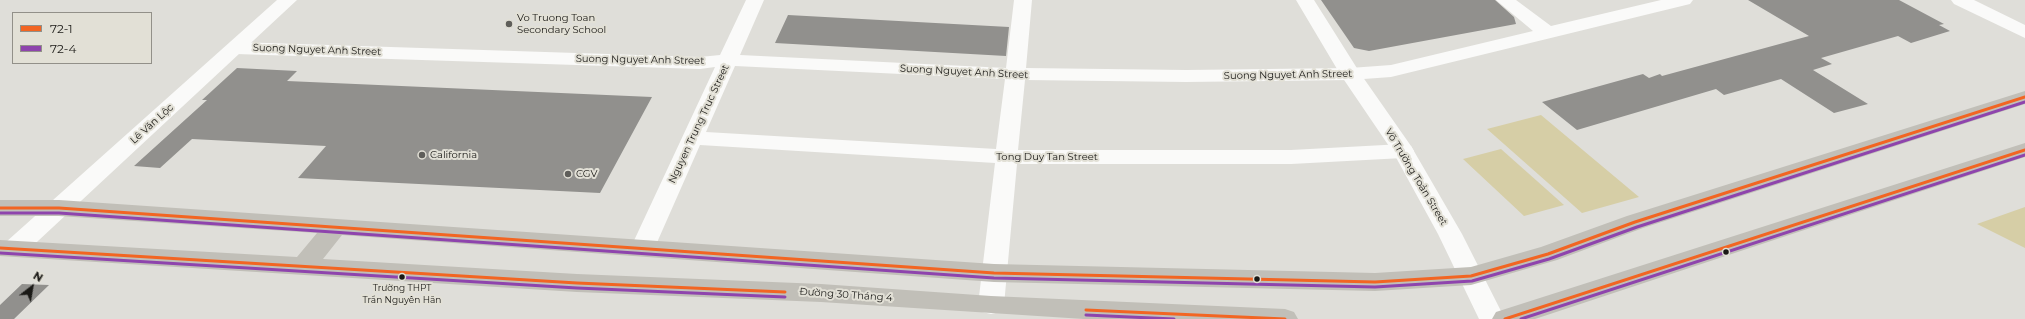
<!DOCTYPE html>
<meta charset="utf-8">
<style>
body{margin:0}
#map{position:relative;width:2025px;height:319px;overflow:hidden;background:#dfded9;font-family:Montserrat,sans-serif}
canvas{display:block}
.legend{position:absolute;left:12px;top:12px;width:140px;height:52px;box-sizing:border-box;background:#e2e0d6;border:1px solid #929089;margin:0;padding:5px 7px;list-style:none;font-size:12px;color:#1a1916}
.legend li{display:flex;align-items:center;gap:8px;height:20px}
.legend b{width:20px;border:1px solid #929089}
.north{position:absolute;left:12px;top:267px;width:40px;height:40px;-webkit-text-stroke:3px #e2e0d6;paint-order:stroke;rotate:31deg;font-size:11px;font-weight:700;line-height:16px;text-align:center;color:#1a1916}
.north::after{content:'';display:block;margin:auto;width:14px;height:18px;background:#1a1916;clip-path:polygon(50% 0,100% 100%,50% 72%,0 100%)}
</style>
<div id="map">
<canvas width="2025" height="319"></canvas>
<ul class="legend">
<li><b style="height:5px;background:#f26522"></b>72-1</li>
<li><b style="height:5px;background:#8e44ad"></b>72-4</li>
</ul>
<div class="north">N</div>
</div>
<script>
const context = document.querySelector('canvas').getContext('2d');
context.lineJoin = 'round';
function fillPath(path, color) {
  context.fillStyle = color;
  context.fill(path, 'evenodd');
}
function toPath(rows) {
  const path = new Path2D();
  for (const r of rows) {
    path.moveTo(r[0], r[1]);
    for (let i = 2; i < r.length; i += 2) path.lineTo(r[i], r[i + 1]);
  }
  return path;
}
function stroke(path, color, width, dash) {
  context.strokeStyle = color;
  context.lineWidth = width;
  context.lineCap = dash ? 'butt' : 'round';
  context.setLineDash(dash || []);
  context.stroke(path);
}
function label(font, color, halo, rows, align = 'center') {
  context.font = font + ' Montserrat,sans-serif';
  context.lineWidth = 4;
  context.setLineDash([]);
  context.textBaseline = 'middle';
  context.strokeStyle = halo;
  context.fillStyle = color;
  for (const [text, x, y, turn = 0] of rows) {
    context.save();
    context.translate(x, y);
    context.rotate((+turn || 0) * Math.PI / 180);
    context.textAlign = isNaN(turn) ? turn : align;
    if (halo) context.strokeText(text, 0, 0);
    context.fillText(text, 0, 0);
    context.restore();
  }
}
const green = toPath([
 [1541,115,1639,197,1582,213,1487,129],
 [1501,149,1564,205,1524,216,1463,159],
 [2025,207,2025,248,1977,224]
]);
const building = toPath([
 [1321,0,1495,0,1514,17,1516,24,1369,51,1354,48],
 [1748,0,1899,0,1944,24,1939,25,1950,31,1911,43,1898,36,1821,58,1832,64,1813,70,1868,104,1834,113,1781,79,1724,95,1716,89,1577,130,1542,102,1643,74,1649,78,1660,74,1662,76,1809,36],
 [788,15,1009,27,1006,56,775,43],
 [237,68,297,71,287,81,652,97,600,193,298,178,326,146,192,139,160,168,134,166,207,100,202,100],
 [22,284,49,285,14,319,0,319,0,305]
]);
const minor = toPath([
 [746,0,764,0,740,55,1006,68,1014,0,1032,0,1026,68,1186,70,1350,68,1391,65,1533,31,1496,0,1516,0,1551,26,1661,0,1693,0,1690,4,1391,77,1350,80,1186,82,1025,80,1018,150,1291,150,1403,144,1411,146,1414,151,1411,156,1403,158,1291,164,1017,164,1004,305,1000,312,991,314,982,312,978,305,995,163,700,145,655,247,652,253,643,255,634,253,631,247,715,67,700,69,236,54,229,52,226,48,229,44,236,42,700,57,720,55,746,0],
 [735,66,1005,79,996,149,706,132,735,66],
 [1951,0,1974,0,2025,25,2025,38,1954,4,1951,0]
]);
const tertiary = toPath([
 [277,0,297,0,24,254,15,256,6,254,3,248,6,242,277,0],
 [1296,0,1314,0,1360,73,1411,146,1462,234,1505,319,1479,319,1438,234,1393,152,1340,74,1296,0]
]);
const primary = toPath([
 [2025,91,2025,104,1643,228,1557,260,1471,285,1375,291,994,282,342,235,323,259,577,274,821,284,991,296,1285,309,1294,312,1298,319,1084,319,821,302,577,292,0,256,0,240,297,257,317,233,59,216,0,216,0,200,59,200,994,264,1375,273,1471,267,1541,247,1627,216,2025,91],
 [2025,143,2025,157,1535,319,1492,319,1496,312,2025,143]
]);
const bus1 = toPath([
 [0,208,59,208,994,273,1375,282,1471,276,1548,254,1635,222,2025,97],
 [0,248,577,283,785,292],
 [1086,310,1285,319],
 [1505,319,2025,150]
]);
const bus2 = toPath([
 [0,213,59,213,994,278,1375,287,1472,281,1549,259,1637,227,2025,102],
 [0,253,577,288,785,297],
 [1086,315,1174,319],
 [1521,319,2025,155]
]);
const markers = [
 [509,24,4,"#5f5e5a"],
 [422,155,4,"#5f5e5a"],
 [568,174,4,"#5f5e5a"],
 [1726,252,3.5,"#1a1916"],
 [402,277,3.5,"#1a1916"],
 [1257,279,3.5,"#1a1916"]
];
const busNames = [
 ["Trường THPT",402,288],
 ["Trần Nguyên Hãn",402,300]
];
const poiNames = [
 ["Vo Truong Toan",517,18],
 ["Secondary School",517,30],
 ["California",430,155],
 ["CGV",576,174]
];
const streetNames = [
 ["Suong Nguyet Anh Street",317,50,2],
 ["Suong Nguyet Anh Street",640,60,1],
 ["Suong Nguyet Anh Street",964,72,3],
 ["Suong Nguyet Anh Street",1288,75,-1],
 ["Lê Văn Lộc",152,124,-42],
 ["Nguyen Trung Truc Street",699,124,-65],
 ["Tong Duy Tan Street",1047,157],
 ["Võ Trường Toản Street",1416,177,59],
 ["Đường 30 Tháng 4",846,295,4]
];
fillPath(green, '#d6cea6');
fillPath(building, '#91908d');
fillPath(minor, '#fafaf9');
fillPath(tertiary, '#fafaf9');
fillPath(primary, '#c1bfb8');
stroke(bus1, '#f26522', 3);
stroke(bus2, '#8e44ad', 3);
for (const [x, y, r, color] of markers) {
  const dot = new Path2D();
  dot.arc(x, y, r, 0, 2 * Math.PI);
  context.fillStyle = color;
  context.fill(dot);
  stroke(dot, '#e2e0d6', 1.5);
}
label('9px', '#1a1916', '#e2e0d6', busNames);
label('10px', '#1a1916', '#e2e0d6', poiNames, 'left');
label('10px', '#1a1916', '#e2e0d6', streetNames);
</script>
